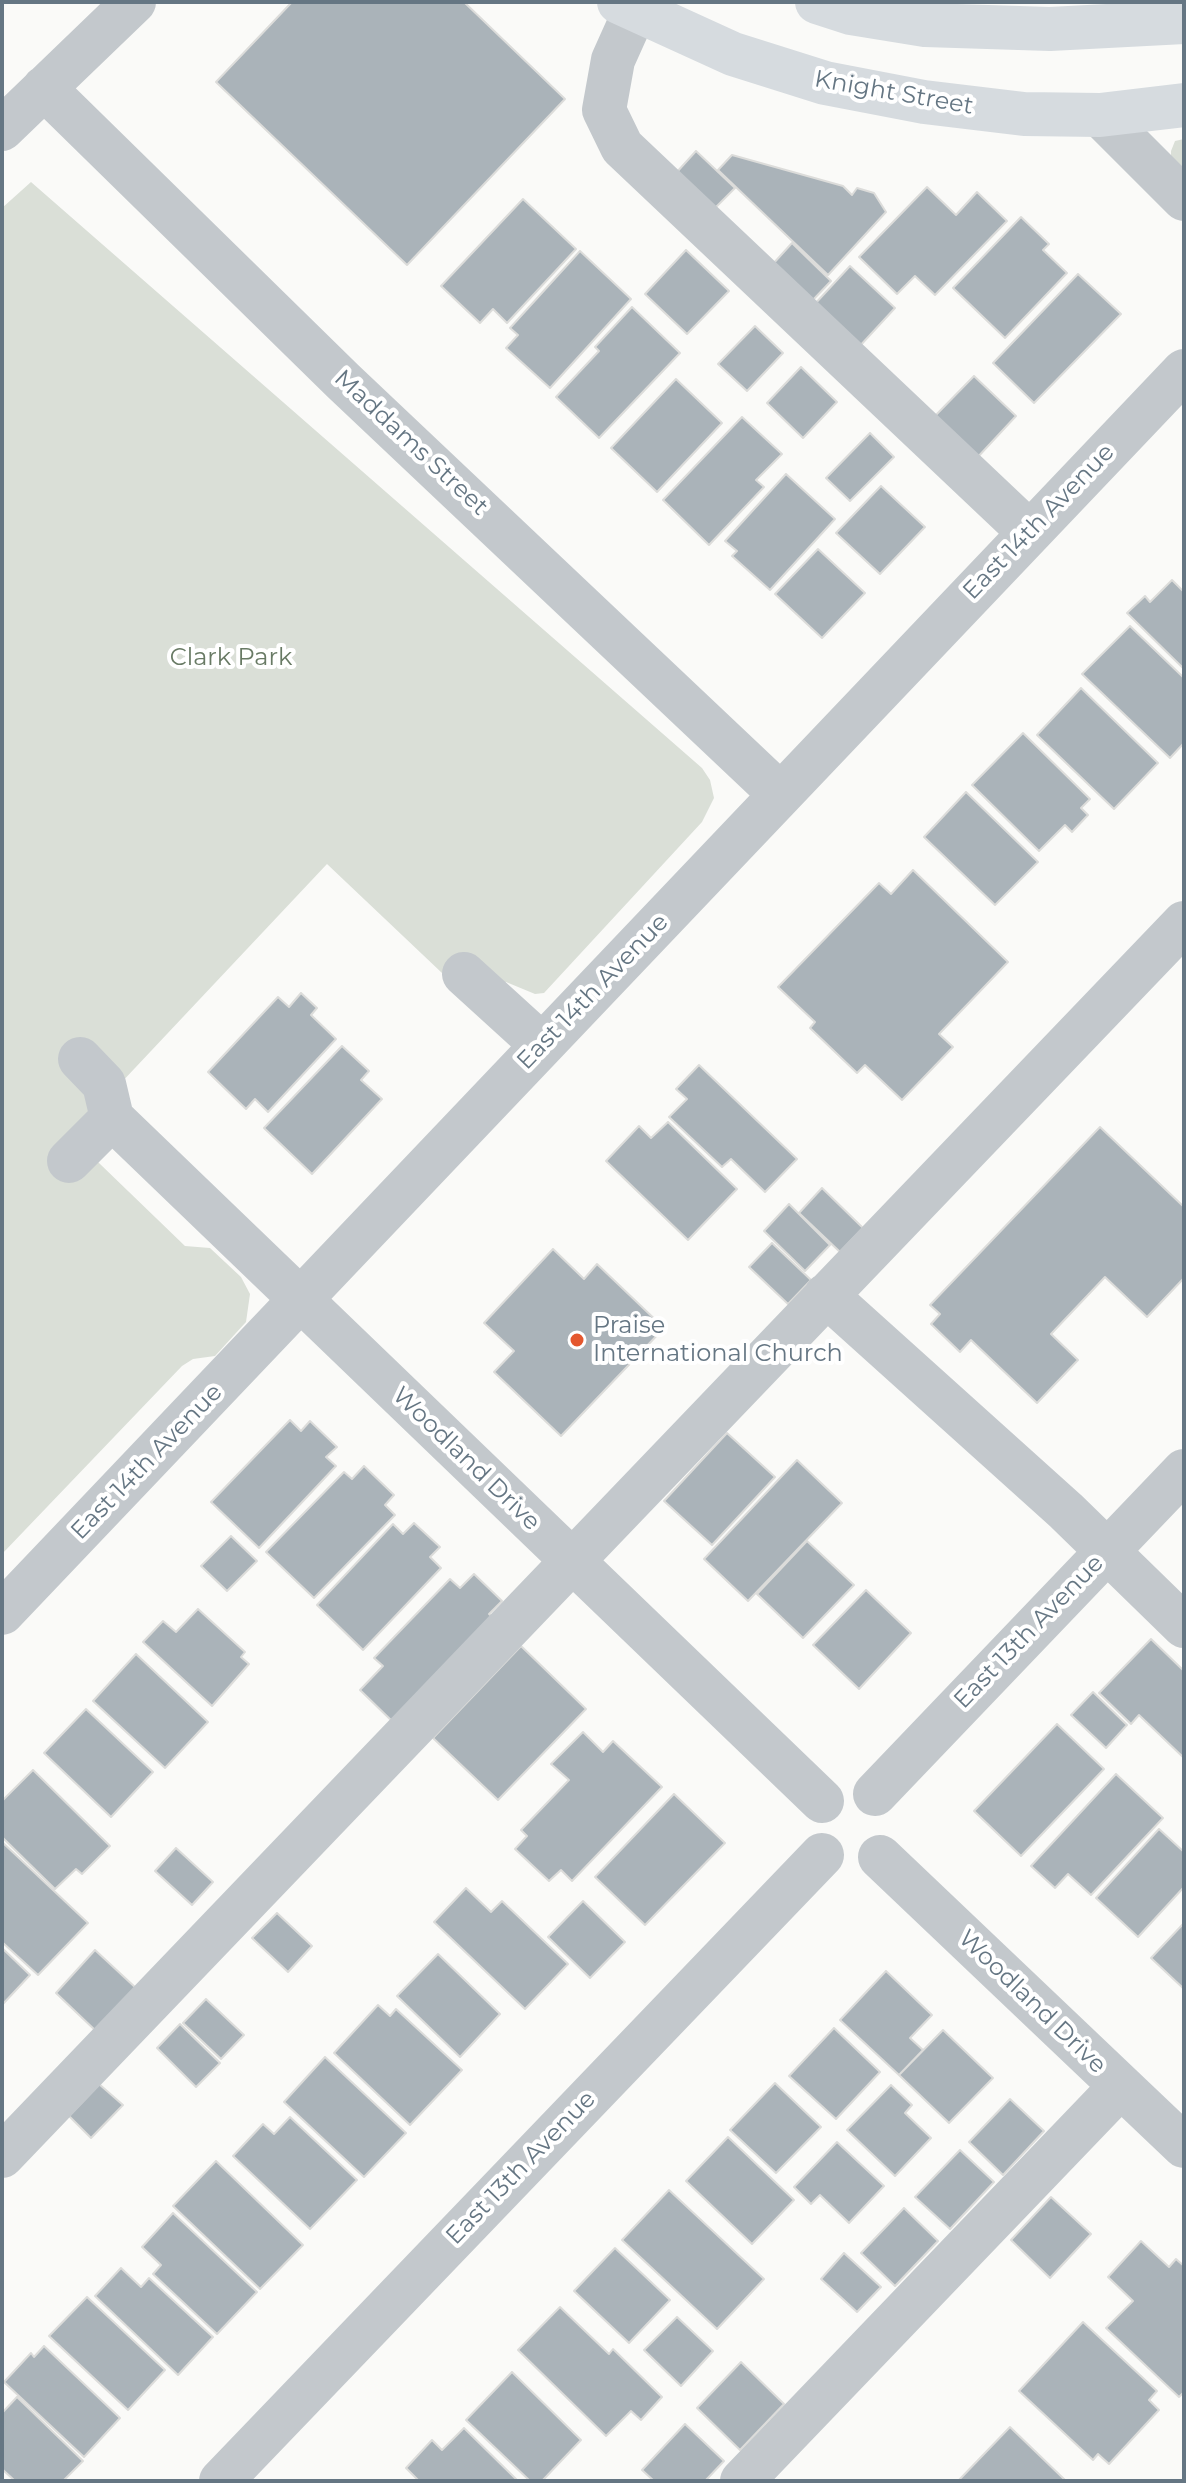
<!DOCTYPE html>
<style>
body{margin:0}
#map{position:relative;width:1186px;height:2483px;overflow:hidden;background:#fafaf8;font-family:Montserrat,sans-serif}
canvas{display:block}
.frame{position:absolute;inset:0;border:4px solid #657683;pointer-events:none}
</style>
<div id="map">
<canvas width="1186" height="2483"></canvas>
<div class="frame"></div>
</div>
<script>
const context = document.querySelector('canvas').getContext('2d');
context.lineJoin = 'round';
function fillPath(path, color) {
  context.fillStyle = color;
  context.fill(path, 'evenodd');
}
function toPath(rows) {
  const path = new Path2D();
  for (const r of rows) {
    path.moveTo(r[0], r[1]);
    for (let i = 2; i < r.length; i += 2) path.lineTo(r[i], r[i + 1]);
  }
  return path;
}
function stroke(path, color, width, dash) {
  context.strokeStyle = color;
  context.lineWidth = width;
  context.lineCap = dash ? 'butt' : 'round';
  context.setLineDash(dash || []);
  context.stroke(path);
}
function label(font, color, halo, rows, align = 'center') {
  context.font = font + ' Montserrat,sans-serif';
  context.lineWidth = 8;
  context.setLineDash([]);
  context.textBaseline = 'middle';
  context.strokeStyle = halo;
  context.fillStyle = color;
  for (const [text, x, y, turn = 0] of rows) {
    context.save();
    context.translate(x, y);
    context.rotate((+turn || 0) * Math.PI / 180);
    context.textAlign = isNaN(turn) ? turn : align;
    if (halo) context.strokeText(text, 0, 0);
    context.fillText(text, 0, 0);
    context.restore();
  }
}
const green = toPath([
 [1184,139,1184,172,1171,160,1171,151,1175,141],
 [31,182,702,768,710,780,714,798,702,822,544,993,535,994,506,982,480,1009,327,864,71,1136,185,1246,210,1248,241,1277,250,1294,246,1322,215,1356,193,1359,182,1366,2,1554,2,208]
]);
const building = toPath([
 [292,2,464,2,565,99,407,265,216,82,292,2],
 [696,151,735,188,714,209,676,173,696,151],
 [732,155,843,186,852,195,857,188,874,193,886,212,828,275,718,170,732,155],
 [927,187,956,215,977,192,1007,221,935,295,915,276,897,294,859,257,927,187],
 [523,199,576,249,507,323,493,309,480,323,441,286,523,199],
 [1021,217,1049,244,1043,250,1067,273,1005,338,953,288,1021,217],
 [792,243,831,281,811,302,772,265,792,243],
 [686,250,729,291,687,334,645,294,686,250],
 [580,251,631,299,550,388,506,348,518,335,510,328,580,251],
 [850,266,895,308,858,348,813,306,850,266],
 [1078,274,1121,314,1034,403,993,363,1078,274],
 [632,307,680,353,599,438,556,397,599,351,595,347,632,307],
 [755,326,783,353,747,391,718,364,755,326],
 [801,367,837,402,803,438,767,403,801,367],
 [974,376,1016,416,975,460,932,419,974,376],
 [676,379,722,423,657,492,611,448,676,379],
 [742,417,782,454,756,480,764,487,709,545,663,500,742,417],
 [870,433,894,457,850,501,826,478,870,433],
 [786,474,835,519,770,590,732,556,737,551,725,541,786,474],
 [881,486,925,527,880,574,836,533,881,486],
 [818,549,865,593,822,638,775,594,818,549],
 [1172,580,1184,592,1184,669,1127,613,1145,596,1150,602,1172,580],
 [1130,626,1184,678,1184,743,1170,758,1082,674,1130,626],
 [1081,688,1158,763,1114,809,1037,735,1081,688],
 [1023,733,1090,799,1081,808,1088,815,1072,832,1065,825,1039,851,972,785,1023,733],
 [966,792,1038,862,995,905,924,837,966,792],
 [913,870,1008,962,939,1034,953,1047,902,1100,865,1065,857,1073,810,1028,815,1022,778,987,879,883,891,894,913,870],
 [301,993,317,1008,311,1015,336,1039,268,1112,255,1099,246,1109,208,1072,278,997,289,1007,301,993],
 [342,1046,369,1071,361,1080,382,1099,312,1174,264,1128,342,1046],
 [699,1065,797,1159,765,1192,731,1159,722,1167,669,1117,687,1099,676,1089,699,1065],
 [668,1122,737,1189,688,1240,606,1161,639,1126,651,1138,668,1122],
 [1100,1127,1184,1207,1184,1278,1147,1317,1105,1277,1051,1334,1078,1360,1037,1403,971,1340,960,1352,931,1324,940,1314,930,1305,1100,1127],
 [822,1188,863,1228,840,1252,799,1213,822,1188],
 [789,1204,830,1245,805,1271,764,1231,789,1204],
 [772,1243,811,1280,788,1304,749,1267,772,1243],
 [553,1249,584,1279,597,1264,664,1328,561,1436,494,1372,514,1351,484,1323,553,1249],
 [290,1420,301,1431,310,1421,337,1447,326,1457,336,1466,259,1548,211,1502,290,1420],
 [727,1433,775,1477,712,1545,664,1501,727,1433],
 [797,1460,842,1503,748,1601,704,1559,797,1460],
 [364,1466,394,1495,385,1505,395,1515,314,1598,266,1552,344,1472,352,1479,364,1466],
 [414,1523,440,1547,430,1557,441,1568,363,1650,317,1605,393,1524,403,1534,414,1523],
 [231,1536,257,1561,227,1591,201,1566,231,1536],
 [807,1541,854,1585,803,1638,757,1594,807,1541],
 [474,1574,502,1601,489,1614,498,1622,393,1722,360,1690,383,1666,374,1658,450,1579,460,1588,474,1574],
 [866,1590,911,1633,859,1689,813,1645,866,1590],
 [198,1609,245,1652,241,1657,249,1664,212,1706,143,1642,163,1621,176,1632,198,1609],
 [1151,1639,1184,1671,1184,1758,1139,1715,1131,1724,1099,1693,1151,1639],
 [521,1646,586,1709,498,1800,433,1738,521,1646],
 [136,1654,208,1722,165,1768,93,1701,136,1654],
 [1093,1692,1127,1725,1106,1748,1071,1715,1093,1692],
 [86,1709,153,1772,111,1817,44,1753,86,1709],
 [1057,1724,1104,1769,1021,1856,974,1811,1057,1724],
 [583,1732,603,1752,613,1741,662,1787,572,1881,561,1870,549,1881,515,1849,527,1836,521,1830,569,1780,551,1764,583,1732],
 [33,1770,110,1846,82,1874,76,1869,55,1889,2,1837,2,1801,33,1770],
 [1116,1774,1163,1818,1091,1895,1068,1874,1055,1888,1031,1866,1116,1774],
 [674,1794,725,1843,645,1925,595,1877,674,1794],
 [1159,1829,1184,1852,1184,1887,1138,1937,1096,1898,1159,1829],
 [2,1842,88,1923,38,1975,2,1942,2,1842],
 [176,1848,213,1882,192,1905,155,1871,176,1848],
 [466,1888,491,1912,502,1901,568,1964,525,2009,434,1922,466,1888],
 [583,1901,625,1942,590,1978,548,1937,583,1901],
 [277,1913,312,1946,288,1972,252,1938,277,1913],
 [1184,1923,1184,1989,1151,1958,1184,1923],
 [2,1948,30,1975,2,2005,2,1948],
 [95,1950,137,1989,97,2032,56,1993,95,1950],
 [438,1954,500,2014,460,2057,397,1996,438,1954],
 [886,1971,932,2015,910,2038,923,2050,899,2075,840,2020,886,1971],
 [206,1999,244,2035,221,2059,183,2023,206,1999],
 [378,2005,390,2016,396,2009,462,2070,410,2125,334,2053,378,2005],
 [180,2024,220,2063,196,2087,157,2048,180,2024],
 [834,2028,880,2072,836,2119,789,2076,834,2028],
 [943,2030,993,2078,949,2123,899,2075,943,2030],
 [325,2057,406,2133,364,2177,284,2102,325,2057],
 [775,2083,821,2127,776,2173,730,2130,775,2083],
 [99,2084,123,2105,91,2138,69,2116,99,2084],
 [891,2085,912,2105,905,2113,931,2138,895,2176,847,2130,891,2085],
 [1010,2099,1044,2131,1003,2175,969,2142,1010,2099],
 [290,2117,357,2180,310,2229,233,2156,263,2124,274,2134,290,2117],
 [728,2137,794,2200,752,2244,686,2181,728,2137],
 [837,2142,884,2186,849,2223,820,2195,811,2204,794,2187,837,2142],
 [960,2150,994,2182,950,2229,915,2197,960,2150],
 [216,2161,303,2245,260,2289,173,2206,216,2161],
 [669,2190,764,2279,717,2329,622,2240,669,2190],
 [1051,2197,1091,2234,1050,2278,1011,2240,1051,2197],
 [904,2208,938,2241,895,2286,861,2253,904,2208],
 [173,2213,257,2292,217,2334,153,2274,161,2265,142,2247,173,2213],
 [1141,2241,1169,2267,1176,2259,1184,2266,1184,2392,1179,2397,1106,2328,1133,2301,1108,2277,1141,2241],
 [615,2248,670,2300,629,2343,574,2291,615,2248],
 [844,2253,881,2287,857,2312,821,2279,844,2253],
 [121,2268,141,2287,149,2278,213,2337,178,2375,95,2296,121,2268],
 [87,2297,165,2370,128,2410,49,2336,87,2297],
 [560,2307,609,2354,613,2349,662,2397,641,2420,631,2411,606,2436,518,2350,560,2307],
 [677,2317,713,2351,681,2386,644,2350,677,2317],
 [1083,2322,1157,2391,1149,2400,1159,2410,1109,2464,1098,2454,1093,2460,1019,2391,1083,2322],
 [44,2346,120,2418,84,2457,4,2382,31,2353,34,2357,44,2346],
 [741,2362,784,2404,740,2450,697,2408,741,2362],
 [512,2372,581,2440,542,2481,530,2481,466,2420,512,2372],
 [17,2397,83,2461,63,2481,15,2481,2,2469,2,2413,17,2397],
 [685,2424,724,2461,705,2481,654,2481,642,2470,685,2424],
 [1010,2427,1066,2481,958,2481,1010,2427],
 [464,2428,518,2481,419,2481,406,2468,432,2440,442,2450,464,2428]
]);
const minor = toPath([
 [635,11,613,60,604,110,622,147,1029,532],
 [44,88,343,381,780,794],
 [1100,115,1184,199],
 [2,129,134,2],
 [464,974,542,1045],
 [80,1059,104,1084,112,1118],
 [112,1118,822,1801],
 [69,1161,112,1118],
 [826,1295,1066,1511,1184,1626],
 [2,1613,1184,371],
 [875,1794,1184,1471],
 [880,1857,1184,2146],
 [2,2156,1184,923],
 [221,2481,822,1855],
 [742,2481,1120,2087]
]);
const major = toPath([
 [619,2,733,54,825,83,924,102,1024,114,1100,115,1184,105],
 [817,2,851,13,925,25,1050,29,1184,22]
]);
const markers = [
 [577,1340,8,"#e4572e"]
];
const streetNames = [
 ["Knight Street",894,93,10],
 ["Maddams Street",411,443,43],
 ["East 14th Avenue",1039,522,-46],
 ["East 14th Avenue",593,992,-46],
 ["Woodland Drive",466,1459,44],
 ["East 14th Avenue",147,1462,-46],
 ["East 13th Avenue",1029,1632,-46],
 ["Woodland Drive",1032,2002,44],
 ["East 13th Avenue",521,2168,-46]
];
const parkNames = [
 ["Clark Park",231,658]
];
const poiNames = [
 ["Praise",593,1326],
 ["International Church",593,1354]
];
fillPath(green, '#dadfd7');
fillPath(building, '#aab3b9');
stroke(building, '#dcdcda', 2);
stroke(minor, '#c3c8cc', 44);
stroke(major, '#d6dbdf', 44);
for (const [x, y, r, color] of markers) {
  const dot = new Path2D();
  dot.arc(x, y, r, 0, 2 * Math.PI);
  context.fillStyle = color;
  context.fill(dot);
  stroke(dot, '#fff', 3);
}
label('24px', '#657683', '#fff', streetNames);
label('24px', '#687a64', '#fff', parkNames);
label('24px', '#657683', '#fff', poiNames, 'left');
</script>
